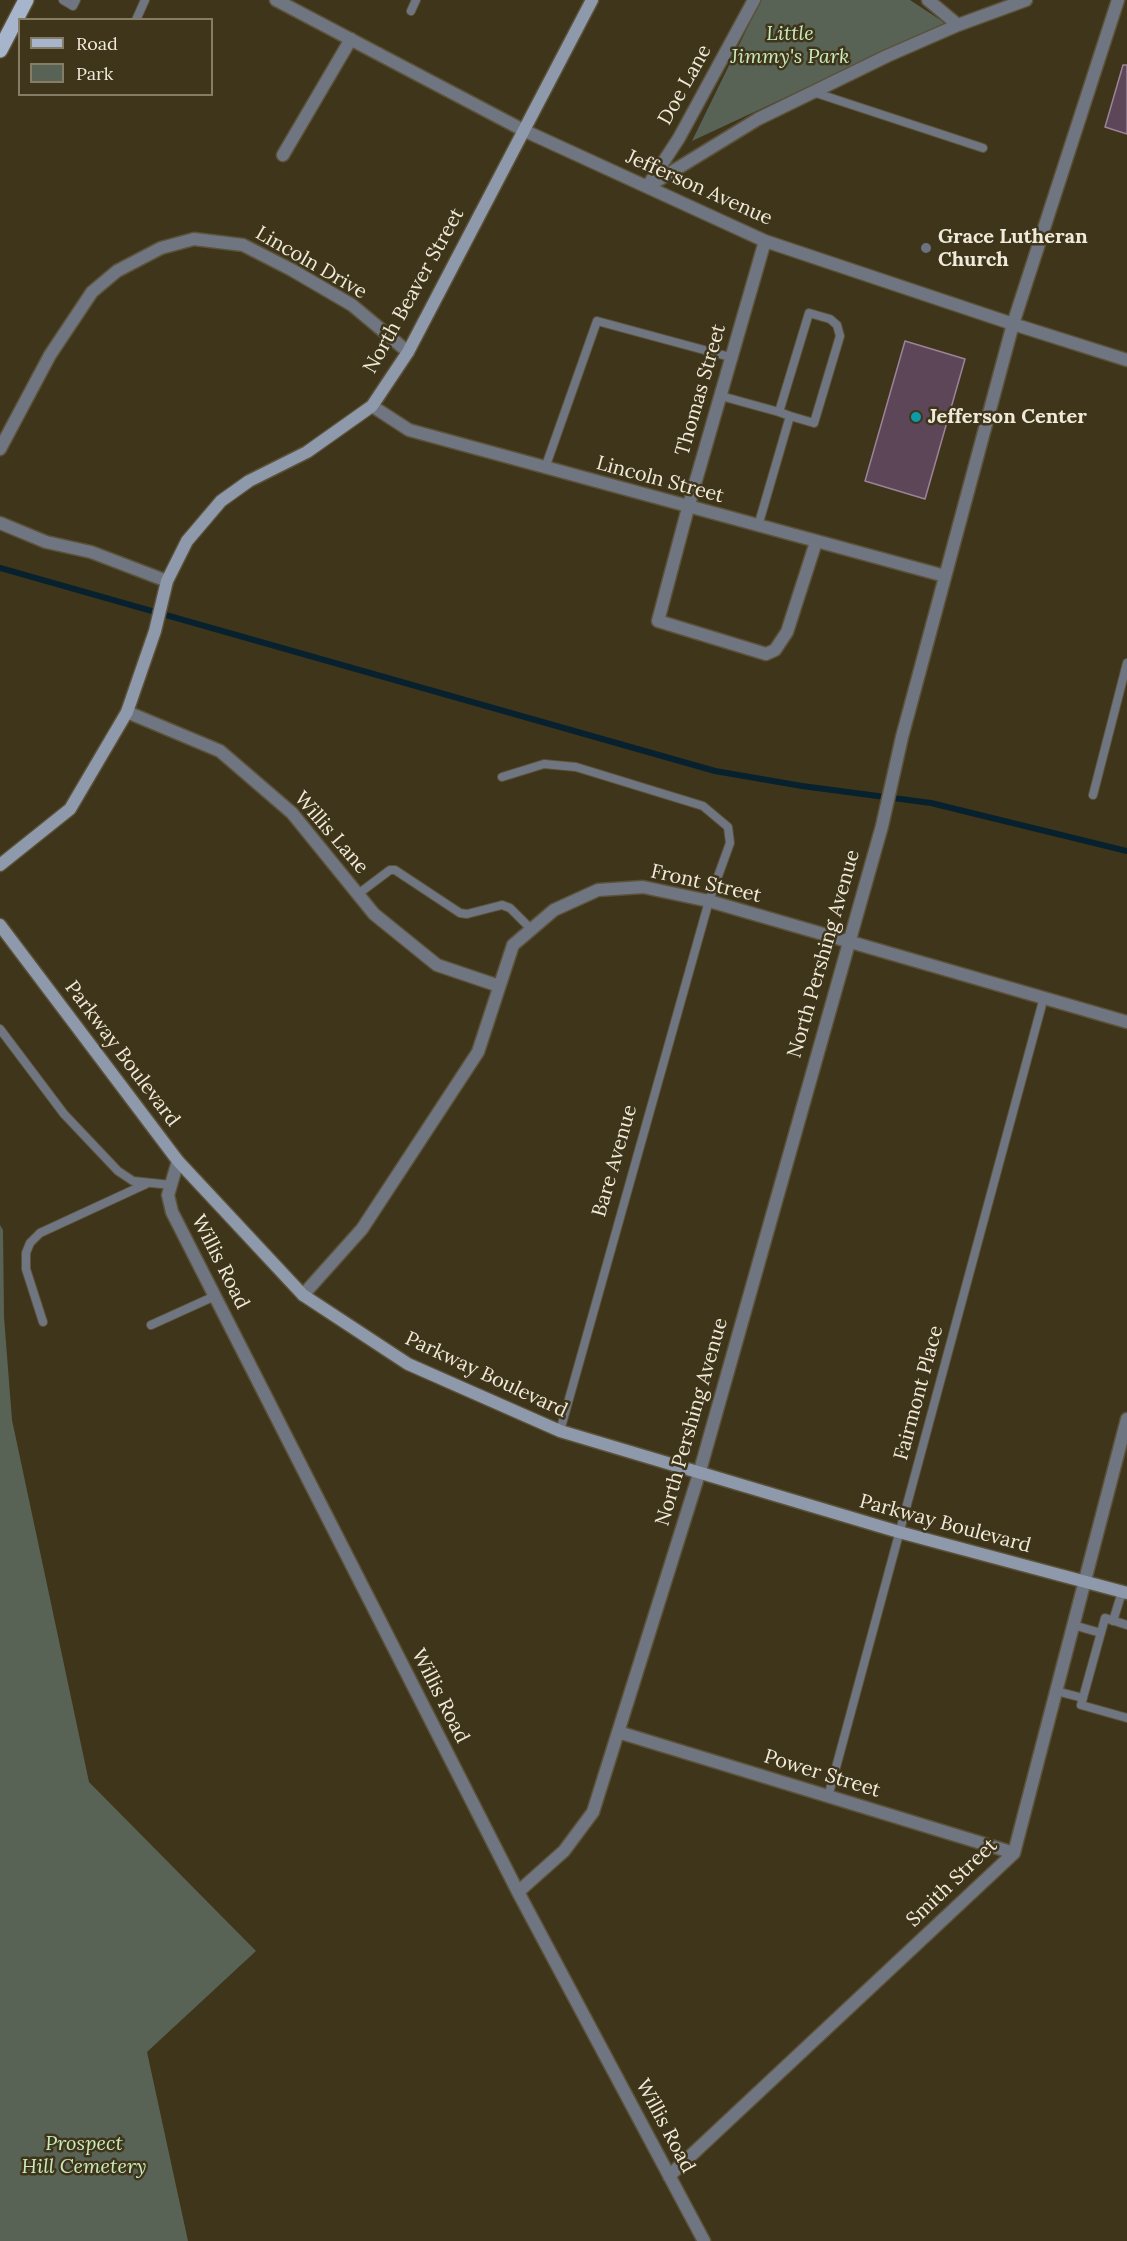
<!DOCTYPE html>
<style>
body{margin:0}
#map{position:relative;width:1127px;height:2241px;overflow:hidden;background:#3f351a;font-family:Lora,serif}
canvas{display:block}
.legend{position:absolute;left:18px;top:18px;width:195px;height:78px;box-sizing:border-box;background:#3f351a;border:2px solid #867d67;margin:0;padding:8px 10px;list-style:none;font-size:18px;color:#f0eada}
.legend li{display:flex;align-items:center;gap:12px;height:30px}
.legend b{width:30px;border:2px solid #867d67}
</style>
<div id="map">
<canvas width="1127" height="2241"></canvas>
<ul class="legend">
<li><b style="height:8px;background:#a6b4cc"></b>Road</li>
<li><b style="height:16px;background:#596355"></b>Park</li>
</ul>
</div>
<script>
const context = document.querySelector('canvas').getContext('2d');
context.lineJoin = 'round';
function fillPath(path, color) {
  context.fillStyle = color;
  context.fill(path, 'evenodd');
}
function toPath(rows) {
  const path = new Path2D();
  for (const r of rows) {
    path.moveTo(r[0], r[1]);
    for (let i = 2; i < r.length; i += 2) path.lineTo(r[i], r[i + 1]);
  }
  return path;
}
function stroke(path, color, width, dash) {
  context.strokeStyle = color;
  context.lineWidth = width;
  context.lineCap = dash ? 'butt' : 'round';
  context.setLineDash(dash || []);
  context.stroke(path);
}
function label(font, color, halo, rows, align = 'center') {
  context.font = font + ' Lora,serif';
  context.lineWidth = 5;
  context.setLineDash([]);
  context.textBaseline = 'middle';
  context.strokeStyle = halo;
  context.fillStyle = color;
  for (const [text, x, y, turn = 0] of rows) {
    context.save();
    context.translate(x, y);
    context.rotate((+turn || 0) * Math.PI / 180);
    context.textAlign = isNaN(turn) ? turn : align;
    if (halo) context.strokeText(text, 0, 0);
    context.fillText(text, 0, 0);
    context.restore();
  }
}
const green = toPath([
 [761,0,910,0,945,23,692,141],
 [0,1225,3,1230,4,1317,12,1420,89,1782,256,1951,147,2052,188,2241,0,2241]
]);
const stream = toPath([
 [0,568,715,771,802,786,931,803,1127,851]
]);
const building = toPath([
 [1123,65,1127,65,1127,134,1105,127,1123,65],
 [905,341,965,359,925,499,865,481,905,341]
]);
const lane = toPath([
 [63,0,73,6,76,0],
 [411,11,416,0],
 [136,20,145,0],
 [813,92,983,148],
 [721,396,779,412],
 [545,468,597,321,730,357],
 [758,526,790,416,814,423,840,336,837,325,830,319,809,313,779,412,790,416],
 [502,777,544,764,576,767,703,806,728,827,730,843,709,901,560,1431],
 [1093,795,1127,663],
 [358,894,390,870,395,870,460,913,467,914,502,905,510,908,531,929],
 [0,1029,64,1114,118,1171,133,1181,171,1185],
 [43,1322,26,1269,26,1253,30,1243,40,1233,146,1184],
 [151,1325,215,1296],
 [1113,1621,1122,1592],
 [1073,1625,1101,1633],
 [1127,1625,1105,1618,1081,1705,1127,1718],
 [1056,1691,1083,1698],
 [828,1797,1044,997]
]);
const street = toPath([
 [276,0,523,130,765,241,1013,324,1127,360],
 [928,0,958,25],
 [283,155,351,39],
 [649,184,679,138,754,0],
 [647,187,758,119,887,56,958,25,1026,0],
 [765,241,688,508,658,621,766,654,775,650,787,632,816,542],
 [372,406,409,430,945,576],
 [0,449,50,355,92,292,117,271,161,248,194,239,243,245,292,270,352,305,408,352],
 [0,523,46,542,91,552,167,581],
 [127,712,220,751,292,813,374,914,437,965,499,986],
 [178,1161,168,1195,172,1212,518,1892,704,2241],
 [303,1295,362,1229,478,1052,513,945,554,910,598,890,643,887,709,901,1127,1022],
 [618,1732,1014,1853],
 [518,1892,564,1851,593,1812,699,1474,882,826,902,737,1013,324,1118,0],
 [669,2176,1014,1853,1127,1419]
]);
const secondary = toPath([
 [0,865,70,809,127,712,155,631,167,581,187,541,221,501,249,481,307,452,372,406,408,352,592,0],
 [0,925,178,1161,303,1295,408,1364,560,1431,899,1532,1127,1593]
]);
const primary = toPath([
 [0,50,26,0]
]);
const markers = [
 [926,248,6,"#6b7280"],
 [916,417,6,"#0f9aa8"]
];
const parkNames = [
 ["Little",790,34],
 ["Jimmy's Park",790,57],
 ["Prospect",84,2144],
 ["Hill Cemetery",84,2167]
];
const streetNames = [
 ["Doe Lane",685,85,-61],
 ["Jefferson Avenue",699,188,24],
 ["Lincoln Drive",311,263,30],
 ["North Beaver Street",414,291,-61],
 ["Thomas Street",701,390,-74],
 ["Lincoln Street",660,480,15],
 ["Willis Lane",331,833,49],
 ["Front Street",706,884,13],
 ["North Pershing Avenue",824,954,-74],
 ["Parkway Boulevard",122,1054,53],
 ["Bare Avenue",615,1161,-74],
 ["Willis Road",220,1262,63],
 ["Parkway Boulevard",486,1375,25],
 ["Fairmont Place",919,1393,-75],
 ["North Pershing Avenue",692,1422,-74],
 ["Parkway Boulevard",945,1524,15],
 ["Willis Road",440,1696,63],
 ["Power Street",822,1774,17],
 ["Smith Street",952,1883,-44],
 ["Willis Road",665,2126,62]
];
const poiNames = [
 ["Grace Lutheran",938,237],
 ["Church",938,260],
 ["Jefferson Center",928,417]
];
fillPath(green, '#596355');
stroke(stream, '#07212f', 6);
fillPath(building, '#5c4658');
stroke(building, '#9d8398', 1.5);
stroke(lane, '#5b5239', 10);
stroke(street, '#5b5239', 15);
stroke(secondary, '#5b5239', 15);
stroke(primary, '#5b5239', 18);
stroke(lane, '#6f7681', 8);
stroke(street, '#6f7681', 12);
stroke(secondary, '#8e99ab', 12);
stroke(primary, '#a6b4cc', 15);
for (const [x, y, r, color] of markers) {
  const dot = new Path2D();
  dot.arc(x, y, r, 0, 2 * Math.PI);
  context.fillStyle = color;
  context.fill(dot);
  stroke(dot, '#3f351a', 2);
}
label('italic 20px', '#c8ebbd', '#3f351a', parkNames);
label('20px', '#f0eada', '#3f351a', streetNames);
label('bold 20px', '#f0eada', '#3f351a', poiNames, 'left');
</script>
